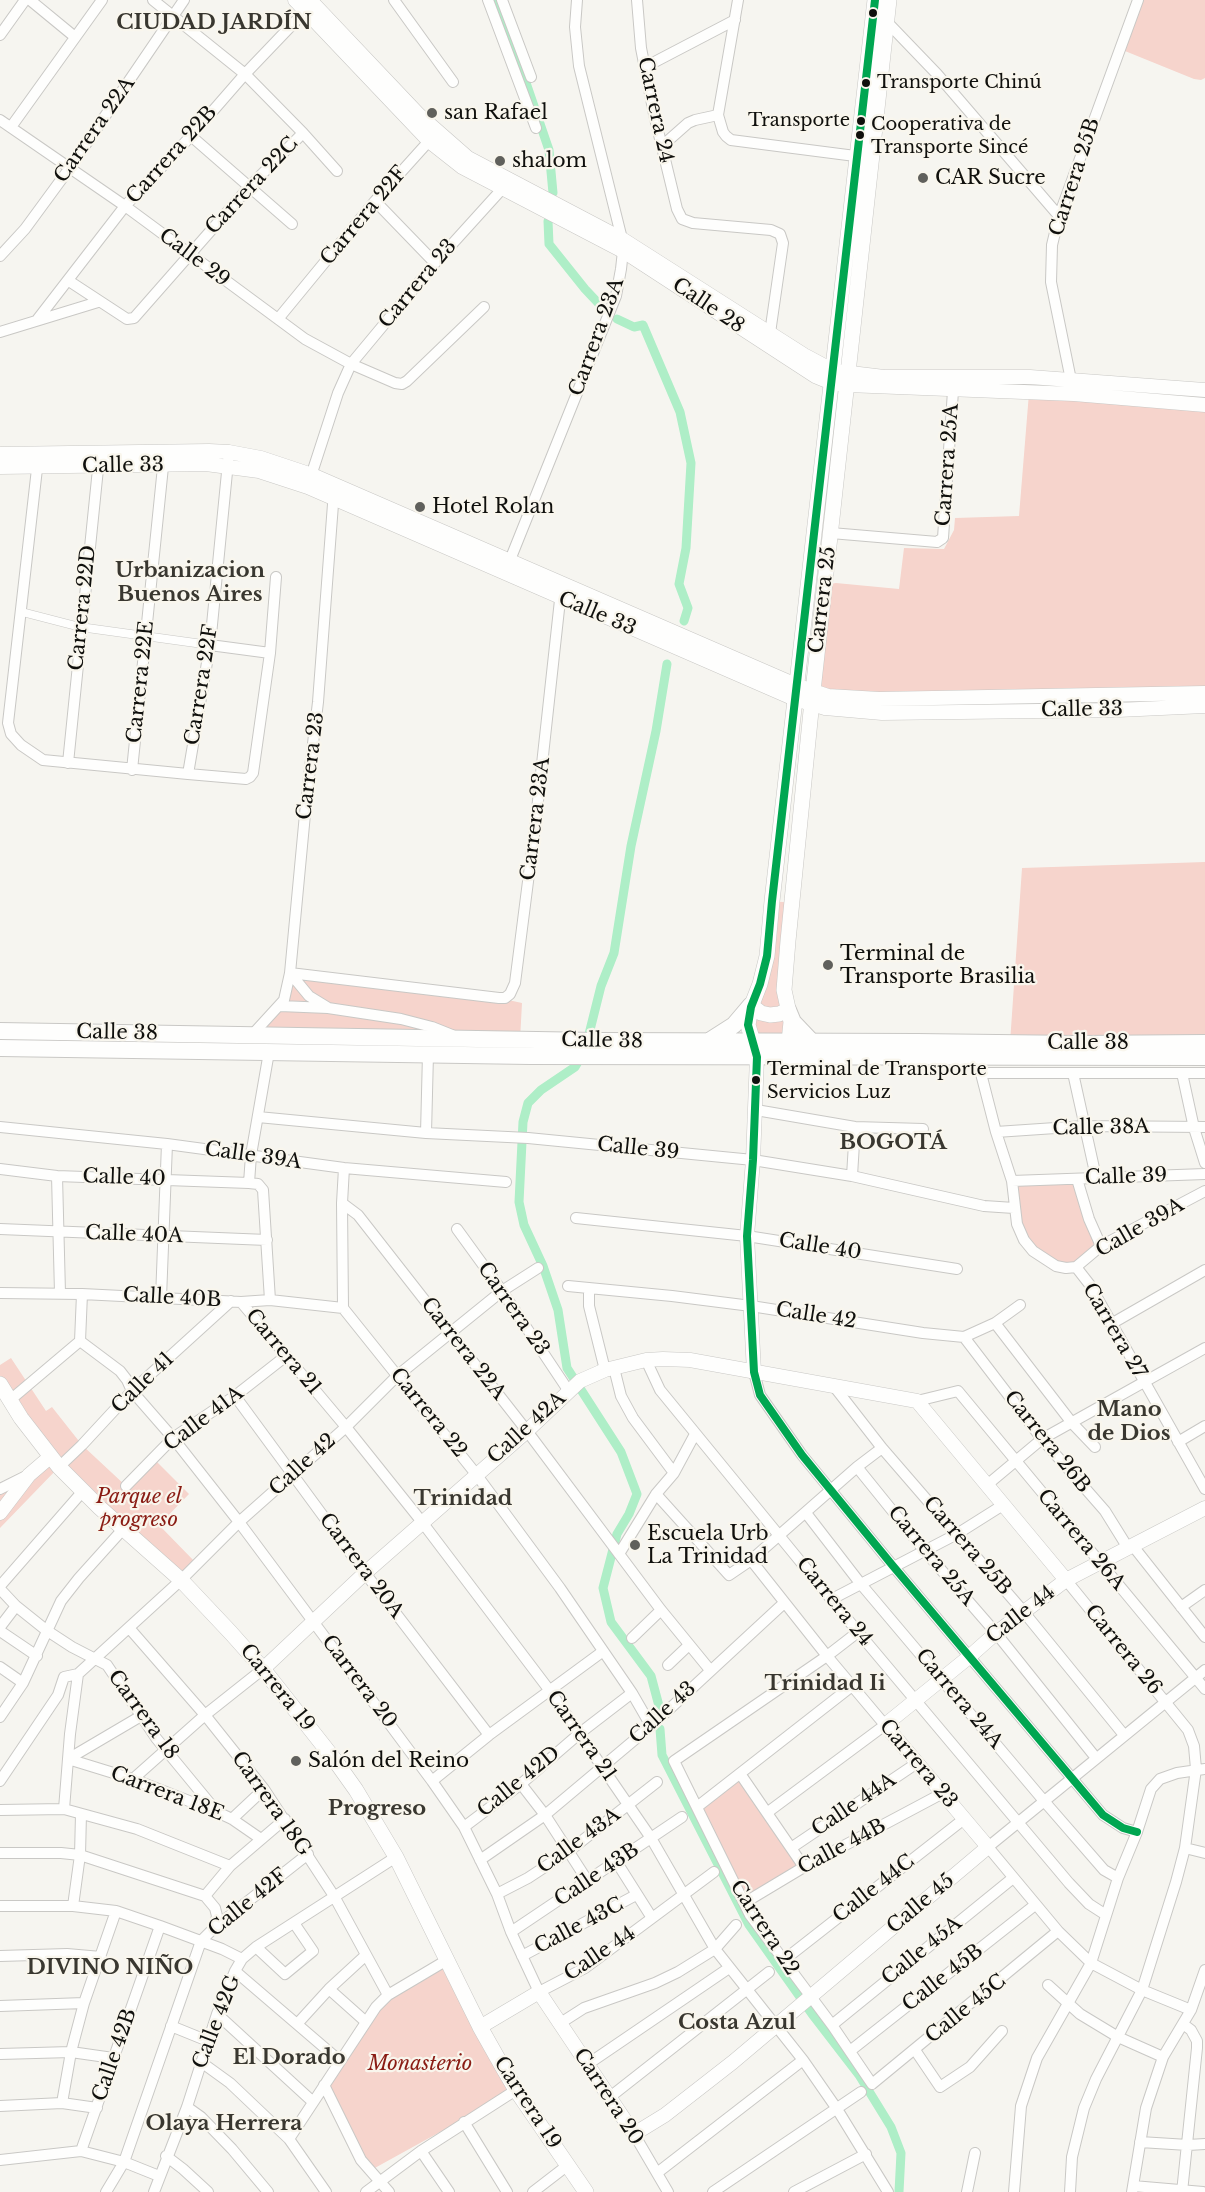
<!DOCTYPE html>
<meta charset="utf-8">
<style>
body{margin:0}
canvas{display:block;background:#f6f5f0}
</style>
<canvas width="1205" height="2192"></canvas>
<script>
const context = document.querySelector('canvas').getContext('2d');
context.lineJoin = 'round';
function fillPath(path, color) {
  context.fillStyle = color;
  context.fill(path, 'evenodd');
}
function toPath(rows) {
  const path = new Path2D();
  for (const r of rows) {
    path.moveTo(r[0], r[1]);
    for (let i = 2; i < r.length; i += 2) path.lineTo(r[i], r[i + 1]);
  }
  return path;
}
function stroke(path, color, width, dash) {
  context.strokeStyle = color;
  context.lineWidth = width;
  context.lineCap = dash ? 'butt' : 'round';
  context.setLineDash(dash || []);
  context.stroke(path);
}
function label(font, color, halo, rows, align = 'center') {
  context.font = font + ' "Libre Baskerville",serif';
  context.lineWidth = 4.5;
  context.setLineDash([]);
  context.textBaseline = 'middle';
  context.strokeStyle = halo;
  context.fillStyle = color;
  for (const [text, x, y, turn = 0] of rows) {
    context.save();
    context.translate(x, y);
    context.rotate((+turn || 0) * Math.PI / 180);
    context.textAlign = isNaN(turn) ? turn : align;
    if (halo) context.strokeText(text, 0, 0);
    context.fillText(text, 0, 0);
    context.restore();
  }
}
const green = toPath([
 [1138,0,1205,0,1205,78,1201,80,1194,79,1120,49],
 [1029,393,1205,405,1205,693,879,699,813,691,825,585,836,583,899,589,904,548,944,549,954,530,955,518,1019,516],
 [1205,862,1205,1043,1010,1043,1022,868],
 [772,901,793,903,788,1042,748,1041],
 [290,973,499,998,522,1003,520,1040,252,1035,280,1006],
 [1077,1179,1101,1246,1066,1268,1024,1240,1012,1181],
 [11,1358,46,1411,52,1407,82,1445,126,1486,153,1458,189,1494,159,1525,197,1564,181,1580,59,1467,0,1528,0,1489,50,1457,0,1384,0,1365],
 [741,1775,804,1867,744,1903,697,1807],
 [447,1960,516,2090,373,2169,361,2160,324,2085,376,2007]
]);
const canal = toPath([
 [494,0,523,74,549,150,553,193],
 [548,221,549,244,585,289,601,306],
 [617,319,634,327,643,325,680,412,691,463,686,548,679,584,688,608,684,621],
 [587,1042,601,986,614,953,631,846,656,731,667,664],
 [582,1055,575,1067,541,1090,528,1103,523,1122,519,1202,524,1225,543,1266,558,1310,567,1368,621,1452,637,1494,629,1514,617,1534,603,1588,611,1622,651,1676,659,1706],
 [660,1729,662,1755,749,1925,812,2014,859,2075,891,2127,901,2153,899,2192]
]);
const pedestrian = toPath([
 [22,612,80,627,210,645]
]);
const minor = toPath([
 [30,0,75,37],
 [153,0,245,74,303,133,337,171],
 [394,0,453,82],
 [488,0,536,128],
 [502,0,531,77],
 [637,0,641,48,654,114,677,209,682,219,693,223,771,230,780,234,783,243,770,333],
 [738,0,718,115,723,132,726,136,731,140,863,157],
 [887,22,937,74,1059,216],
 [0,35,25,0],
 [645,67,735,20],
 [0,120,125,206,305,339,351,364,395,383,402,384,407,381,484,307],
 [11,127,102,0],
 [191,136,292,224],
 [662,146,688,123,695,120,718,115],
 [375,201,435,263],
 [0,256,25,229,69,169,184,0],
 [69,281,127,319,134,318,250,186,303,133],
 [278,319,375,201,429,141],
 [37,320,125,206,191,136,245,74,310,6],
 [0,332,98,302],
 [1072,385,1051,282,1052,245,1059,216,1138,0],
 [38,460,8,723,11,734,21,745,43,760,188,774,246,779,250,777,253,773,270,653,276,577],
 [309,482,338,393,351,364,435,263,502,189],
 [831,533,937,542,943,538,953,391],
 [510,560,616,296,621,269,623,251,622,239,579,66,575,27,577,0],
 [210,645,270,653],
 [68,763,99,459],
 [132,770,164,457],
 [188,774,210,645,229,452],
 [290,973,499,998,505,998,510,994,515,983,536,819,561,591],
 [290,973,309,996,327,1007],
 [280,1006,328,1008,401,1019,432,1027,452,1035],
 [252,1035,284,1000,290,973,307,793,318,702,334,491],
 [269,1052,251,1155,249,1183,258,1184,263,1190,270,1300],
 [977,1058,996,1132,1012,1181,1017,1224,1024,1240,1033,1251,1056,1266,1066,1268,1076,1267,1090,1285,1205,1489],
 [981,1073,1205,1073],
 [1073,1073,1096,1177],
 [1182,1073,1194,1128,1205,1163],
 [756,1110,855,1127,923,1129],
 [258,1117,426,1133,528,1138,753,1160,852,1176,984,1206,1014,1208],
 [0,1127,167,1144,344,1168,506,1182],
 [996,1132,1085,1126,1205,1127],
 [426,1133,428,1054],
 [344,1168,342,1203,343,1308,476,1474,560,1588,632,1693,651,1726],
 [0,1169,57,1176,249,1183],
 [57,1176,60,1293],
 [852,1176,855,1127],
 [1077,1179,1089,1219,1101,1246],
 [1012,1181,1205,1174],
 [342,1203,358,1215,527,1431,661,1610,710,1670],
 [576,1218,747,1236,957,1269],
 [0,1229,267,1240],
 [457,1229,502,1291,568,1390],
 [1076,1267,1101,1246,1205,1191],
 [568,1286,672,1296,751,1306,923,1333,964,1337,995,1323,1020,1305],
 [589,1289,589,1306,605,1370],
 [0,1293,82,1294,241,1302,270,1300,343,1308],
 [82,1294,80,1341,120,1371,127,1380,132,1391,173,1438,239,1522,432,1781,464,1827,497,1894,511,1932,539,1992,585,1968,714,1872],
 [161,1298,167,1144],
 [241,1302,346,1427,422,1522,550,1691,651,1838,715,1949,803,2060,837,2109,888,2192],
 [995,1323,1072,1423,1095,1447],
 [1111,1324,1205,1270],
 [964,1337,1042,1439,1105,1511,1128,1548],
 [646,1360,660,1390,858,1632,1069,1883,1089,1904,1106,1915],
 [614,1368,621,1396,633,1418,674,1473],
 [754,1372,760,1395,802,1455,893,1566,1103,1815,1123,1828,1137,1832],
 [833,1385,882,1448,1023,1611,1124,1735],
 [235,1396,365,1573,489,1735],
 [9,1401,80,1341],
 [917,1401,958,1391,1205,1689],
 [1178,1442,1205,1426],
 [59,1467,82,1445,132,1391,231,1301],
 [857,1467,924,1550,996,1633,1096,1758],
 [987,1485,1042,1439,1205,1348],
 [126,1486,173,1438,235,1396,286,1356],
 [0,1489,26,1476],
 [656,1494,729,1575,751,1560,857,1467,882,1448],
 [806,1513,860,1583,1044,1801,1104,1870,1118,1878],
 [1133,1546,1205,1637],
 [619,1554,656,1494,674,1473,695,1434],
 [751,1560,827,1656,885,1725,768,1812],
 [1066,1580,1188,1730,1194,1746,1196,1769,1185,1848,1176,1882,1142,1990,1096,2079,1084,2108,1072,2157,1070,2192],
 [0,1586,83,1491],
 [0,1589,16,1606,46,1630,72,1647,107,1665,156,1738,217,1812],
 [832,1599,957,1534,1003,1505],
 [1181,1607,1205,1590],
 [0,1627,16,1606],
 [130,1629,205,1715,264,1789,334,1896,388,1995],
 [0,1631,37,1656],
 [858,1632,827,1656,674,1761,750,1915,832,2025,872,2084,1058,1931],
 [632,1638,661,1610],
 [668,1665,689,1645],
 [0,1667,23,1683],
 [0,1717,23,1683,61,1601,79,1578,124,1528],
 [68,1759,133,1779,217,1812,232,1819,261,1839],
 [68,1759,141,1716],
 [741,1775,804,1867],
 [133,1779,205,1715,263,1669],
 [0,1781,58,1695,64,1677,78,1674],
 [432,1781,489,1735,602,1652],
 [521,1784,545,1815,587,1880],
 [697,1807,852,1686],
 [64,1809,70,1734,78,1674,181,1580,239,1522,346,1427,397,1376,502,1291,538,1268],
 [0,1810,64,1809,137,1829,230,1866],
 [232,1819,264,1789],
 [464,1827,521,1784,580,1733,632,1693],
 [791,1848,917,1763],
 [1185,1848,1205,1853],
 [0,1853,61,1853,80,1855,205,1896],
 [480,1860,545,1815,651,1726,784,1603],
 [616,1861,652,1918],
 [497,1894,528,1878,569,1851,657,1782],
 [744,1903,804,1867,943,1793],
 [0,1906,73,1906,116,1911,160,1926,222,1949,242,1959],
 [73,1906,80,1855,81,1814],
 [214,1928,217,1916,215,1908,205,1896,230,1866,285,1819],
 [511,1932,682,1817],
 [256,1947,285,1974,313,1951,294,1923],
 [0,1956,67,1954,101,1957],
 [522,1956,636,1895],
 [784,1960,964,1819],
 [235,1971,340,2061],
 [1048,1985,1080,2014,1118,2037,1163,2057],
 [329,1989,366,2022],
 [0,2006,84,2003],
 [1191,2010,1142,1990,1091,1963,1058,1931,988,1847,1205,1670],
 [217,2014,313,2102],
 [298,2023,329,1989,366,1955],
 [559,2024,584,2008,655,1983,678,1972,715,1949,736,1925],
 [832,2025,1013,1878],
 [171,2026,208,2041],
 [915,2050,940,2087,970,2067,1002,2031],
 [850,2051,1035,1905],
 [0,2054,71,2052,113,2058],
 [201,2062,230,2083,289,2139,326,2192],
 [588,2064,729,1968],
 [324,2085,361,2160,389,2192],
 [610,2097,769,1972],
 [62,2103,71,2052,84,2003,116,1911],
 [0,2106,62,2103,97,2108],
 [187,2107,201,2117,232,2149,268,2192],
 [464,2122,507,2192],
 [634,2134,668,2192],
 [289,2139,376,2007,388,1995,447,1960],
 [1140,2142,1188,2145,1205,2144],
 [81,2151,160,1926],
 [421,2151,449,2192],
 [166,2156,183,2169,208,2192],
 [0,2160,81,2151,124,2162,159,2176],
 [657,2173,803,2060],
 [1133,2186,1203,2192],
 [106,2192,124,2162,201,1941,214,1928,308,1854],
 [154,2192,187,2107,217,2014,235,1971,242,1959,256,1947,396,1857],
 [366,2192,421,2151,516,2090],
 [533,2192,568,2165],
 [713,2192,861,2092],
 [794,2192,866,2154],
 [967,2192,975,2153],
 [1014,2192,1021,2106,1037,2058,1091,1963,1118,1878,1137,1832,1151,1789,1160,1779,1177,1773,1205,1769],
 [1132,2192,1146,2108,1163,2057,1191,2010,1205,1970],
 [1182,2192,1197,2048,1197,2041,1191,2030,1183,2024]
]);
const tertiary = toPath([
 [295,0,429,141,462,167,623,251,815,376,832,383,847,385,1074,394,1205,405],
 [310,0,419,115,468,158,622,239,804,355,834,371,884,377,1030,377,1205,390],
 [0,454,209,451,229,452,261,458,312,475,798,686,828,696,879,699,1205,693],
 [0,467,206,464,259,471,308,487,795,699,825,708,882,713,1118,710,1205,706],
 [754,1372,747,1236,753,1160,757,1057],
 [0,1513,29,1475,50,1457],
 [263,1669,365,1573,527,1431,580,1381,605,1370,646,1360,663,1359,690,1360,917,1401,1066,1580],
 [480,2027,539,1992,634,2134,665,2115,733,2062,988,1847,885,1725,969,1657,996,1633,1066,1580,1205,1508]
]);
const secondary = toPath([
 [751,1005,761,1013,770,1015,779,1014,788,1010],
 [756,1052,748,1025,751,1007,760,984,767,956,772,901,875,0],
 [788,1052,791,1022,784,990,788,941,813,691,889,0],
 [0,1384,21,1418,59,1467,100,1508,181,1580,231,1633,263,1669,334,1759,356,1790,396,1857,480,2027,502,2066,516,2090,586,2192]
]);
const trunk = toPath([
 [788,1010,793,1022,812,1042],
 [0,1031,596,1041,917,1042,1077,1044,1205,1043],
 [709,1041,734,1025,751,1005],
 [0,1048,530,1056,1205,1057]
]);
const bus1 = toPath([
 [875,0,772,901,767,956,760,984,751,1007,748,1025,757,1057,753,1160,747,1236,754,1372,760,1395,802,1455,893,1566,1103,1815,1123,1828,1137,1832]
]);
const markers = [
 [873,13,5,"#10100d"],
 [866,83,5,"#10100d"],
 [432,113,6,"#60605c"],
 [861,121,5,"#10100d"],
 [860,135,5,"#10100d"],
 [500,161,6,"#60605c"],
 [923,178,6,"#60605c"],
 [420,507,6,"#60605c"],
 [828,965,6,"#60605c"],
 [756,1080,5,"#10100d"],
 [635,1545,6,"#60605c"],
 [296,1761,6,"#60605c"]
];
const busNames = [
 ["Transporte Chinú",877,83],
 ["Transporte",850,121,"right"],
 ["Cooperativa de",871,125],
 ["Transporte Sincé",871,148],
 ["Terminal de Transporte",767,1070],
 ["Servicios Luz",767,1093]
];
const streetNames = [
 ["Carrera 24",655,110,78],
 ["Carrera 22A",95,130,-55],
 ["Carrera 22B",172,155,-48],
 ["Carrera 25B",1075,177,-72],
 ["Carrera 22C",252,186,-47],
 ["Carrera 22F",364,216,-50],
 ["Calle 29",194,258,37],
 ["Carrera 23",418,284,-50],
 ["Calle 28",708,306,34],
 ["Carrera 23A",597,337,-70],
 ["Carrera 25A",948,465,-86],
 ["Calle 33",123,466,-1],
 ["Carrera 25",823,600,-83],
 ["Carrera 22D",83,608,-84],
 ["Calle 33",597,614,23],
 ["Carrera 22E",141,682,-84],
 ["Carrera 22F",202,685,-81],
 ["Calle 33",1082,710,-1],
 ["Carrera 23",311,766,-83],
 ["Carrera 23A",536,819,-83],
 ["Calle 38",117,1033,1],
 ["Calle 38",602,1041,1],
 ["Calle 38",1088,1043],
 ["Calle 38A",1101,1128,-1],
 ["Calle 39",638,1149,6],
 ["Calle 39A",253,1156,8],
 ["Calle 39",1126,1177,-2],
 ["Calle 40",124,1178,2],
 ["Calle 39A",1140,1228,-30],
 ["Calle 40A",134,1235,2],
 ["Calle 40",820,1247,9],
 ["Calle 40B",172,1298,3],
 ["Carrera 23",513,1309,55],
 ["Calle 42",816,1316,9],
 ["Carrera 27",1114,1331,60],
 ["Carrera 22A",463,1349,52],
 ["Carrera 21",283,1352,50],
 ["Calle 41",143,1383,-44],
 ["Carrera 22",428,1413,51],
 ["Calle 41A",204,1419,-37],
 ["Calle 42A",527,1428,-42],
 ["Carrera 26B",1047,1442,51],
 ["Calle 42",303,1465,-42],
 ["Carrera 26A",1081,1540,50],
 ["Carrera 25B",967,1546,49],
 ["Carrera 25A",931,1556,50],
 ["Carrera 20A",361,1566,53],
 ["Carrera 24",834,1602,51],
 ["Calle 44",1021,1615,-38],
 ["Carrera 26",1123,1650,51],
 ["Carrera 20",359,1682,53],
 ["Carrera 19",277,1688,51],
 ["Carrera 24A",959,1699,50],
 ["Calle 43",663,1713,-42],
 ["Carrera 18",143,1715,54],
 ["Carrera 21",581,1736,55],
 ["Carrera 23",918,1764,50],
 ["Calle 42D",519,1782,-39],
 ["Carrera 18E",167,1794,21],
 ["Carrera 18G",271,1804,55],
 ["Calle 44A",854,1805,-34],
 ["Calle 43A",579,1841,-36],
 ["Calle 44B",842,1847,-28],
 ["Calle 43B",597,1875,-34],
 ["Calle 44C",874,1889,-38],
 ["Calle 42F",248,1903,-39],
 ["Calle 45",921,1904,-40],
 ["Calle 43C",579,1926,-28],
 ["Carrera 22",764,1928,57],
 ["Calle 45A",922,1951,-39],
 ["Calle 44",600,1954,-34],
 ["Calle 45B",943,1978,-38],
 ["Calle 45C",966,2009,-39],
 ["Calle 42G",217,2022,-69],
 ["Calle 42B",115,2055,-71],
 ["Carrera 20",608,2097,57],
 ["Carrera 19",527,2103,57]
];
const poiNames = [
 ["san Rafael",444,113],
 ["shalom",512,161],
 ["CAR Sucre",935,178],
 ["Hotel Rolan",432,507],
 ["Terminal de",840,954],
 ["Transporte Brasilia",840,977],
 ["Escuela Urb",647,1534],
 ["La Trinidad",647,1557],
 ["Salón del Reino",308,1761]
];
const parkNames = [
 ["Parque el",139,1497],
 ["progreso",139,1520],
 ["Monasterio",420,2064]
];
const neighbourhoodNames = [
 ["CIUDAD JARDÍN",214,23],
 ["Urbanizacion",190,571],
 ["Buenos Aires",190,595],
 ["BOGOTÁ",893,1143],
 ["Mano",1129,1410],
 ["de Dios",1129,1434],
 ["Trinidad",463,1499],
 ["Trinidad Ii",825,1684],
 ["Progreso",377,1809],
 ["DIVINO NIÑO",110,1968],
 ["Costa Azul",737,2023],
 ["El Dorado",289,2058],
 ["Olaya Herrera",224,2124]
];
fillPath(green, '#f6d4cc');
stroke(canal, '#aeeec7', 9);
stroke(pedestrian, '#c9c8c5', 9);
stroke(minor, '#c9c8c5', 12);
stroke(tertiary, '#c9c8c5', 15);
stroke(secondary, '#c9c8c5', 16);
stroke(trunk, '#c9c8c5', 18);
stroke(pedestrian, '#fefefd', 8);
stroke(minor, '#fefefd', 10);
stroke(tertiary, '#fefefd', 14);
stroke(secondary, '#fefefd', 15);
stroke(trunk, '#fefefd', 16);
stroke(bus1, '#00a651', 8);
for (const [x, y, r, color] of markers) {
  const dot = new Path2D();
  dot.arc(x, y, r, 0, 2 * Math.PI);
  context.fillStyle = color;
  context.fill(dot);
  stroke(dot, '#f9f6ed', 2);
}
label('18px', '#10100d', '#f9f6ed', busNames, 'left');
label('20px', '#10100d', '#f9f6ed', streetNames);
label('20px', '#10100d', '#f9f6ed', poiNames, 'left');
label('italic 20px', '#8a1c14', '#f9f6ed', parkNames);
label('bold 21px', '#393730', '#f9f6ed', neighbourhoodNames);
</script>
